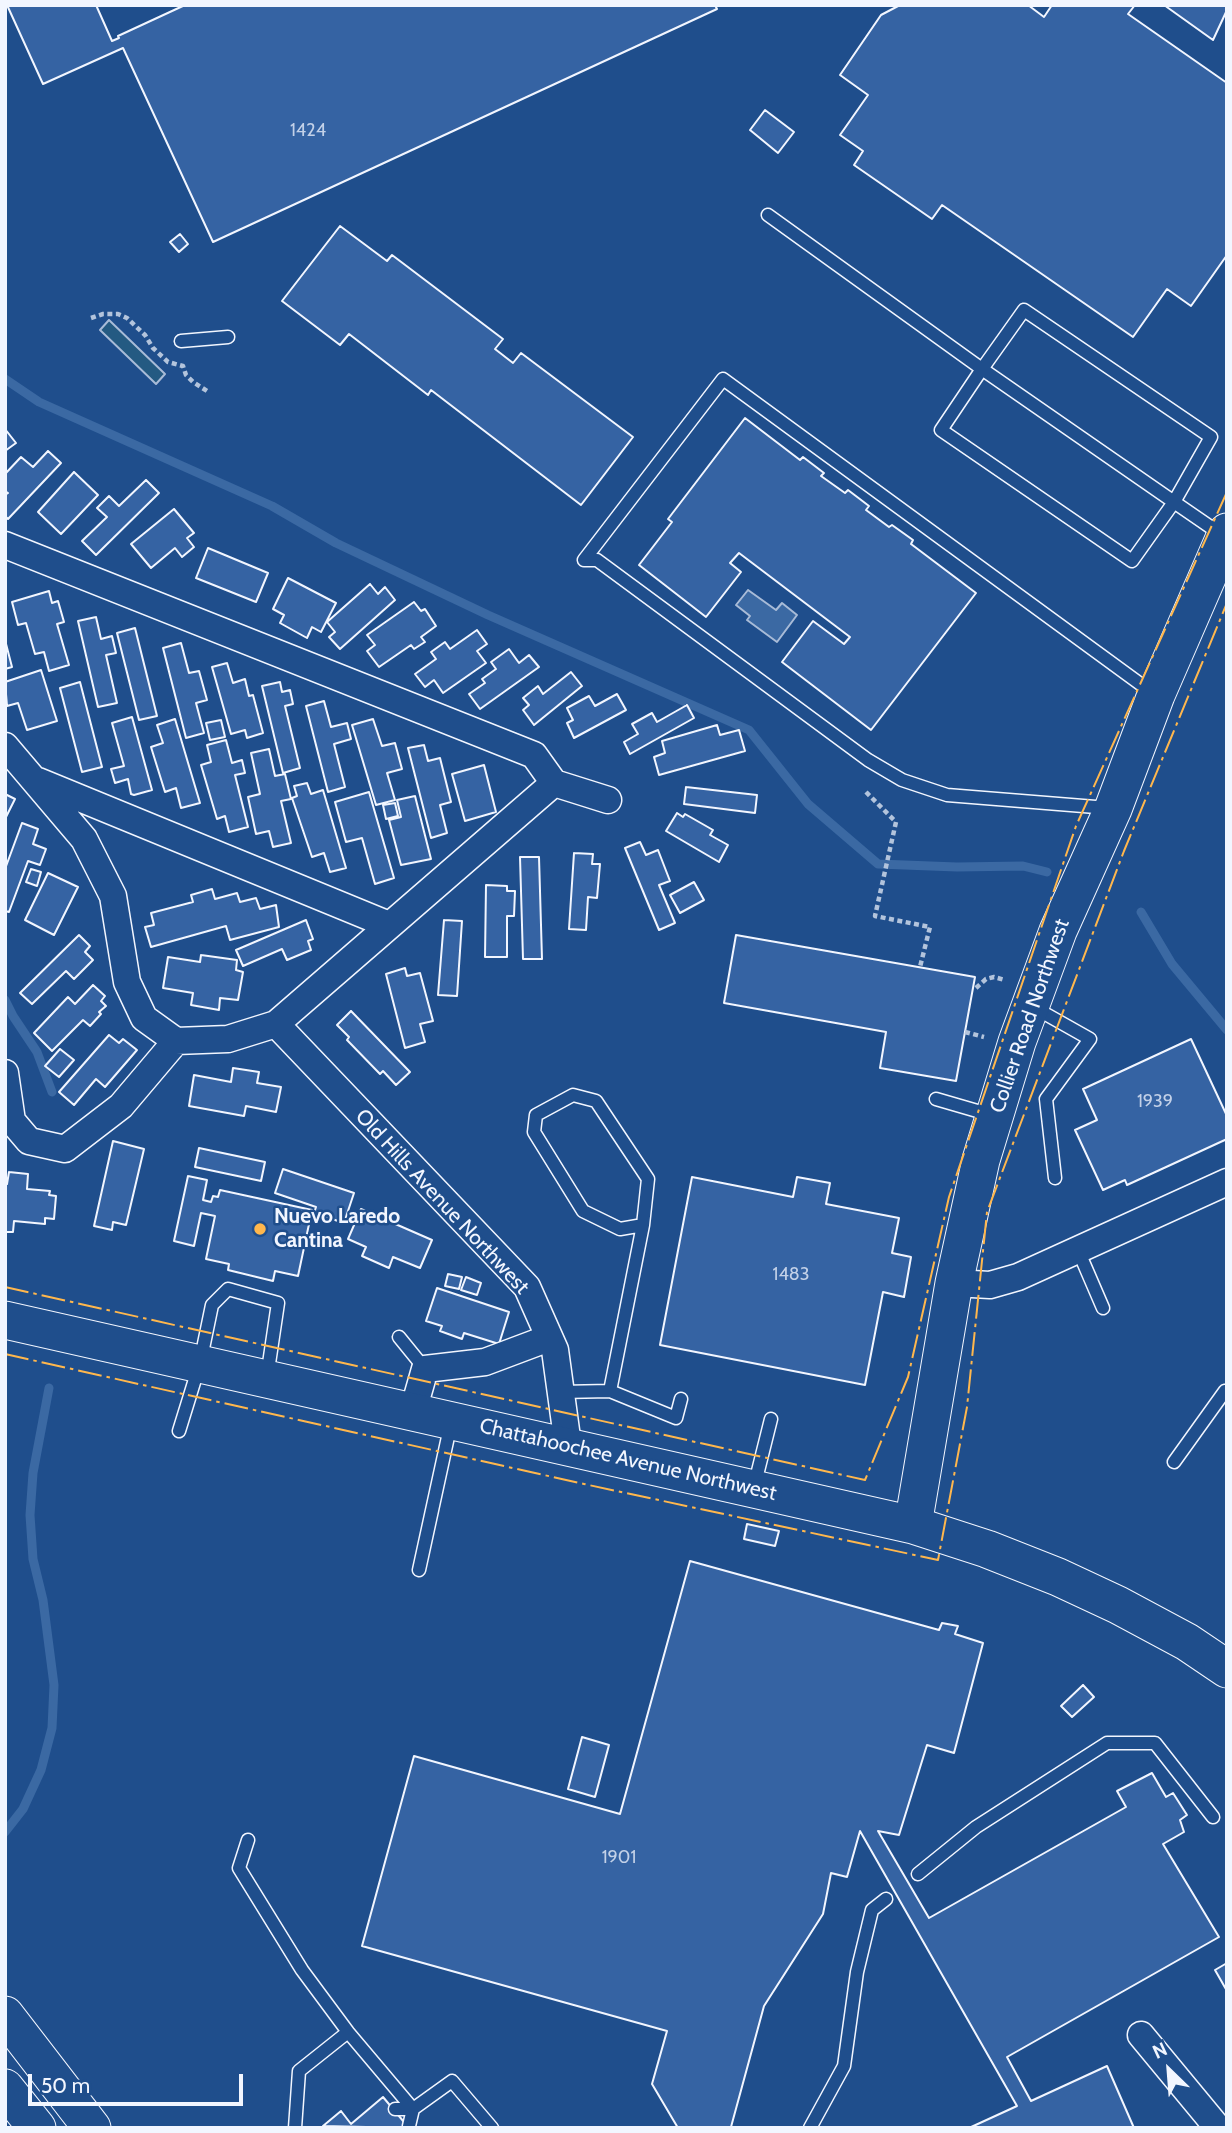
<!DOCTYPE html>
<style>
body{margin:0}
#map{position:relative;width:1232px;height:2133px;overflow:hidden;background:#1f4e8c;font-family:Cabin,sans-serif}
canvas{display:block}
.frame{position:absolute;inset:0;border:7px solid #f2f6ff;pointer-events:none}
.north{position:absolute;left:1134px;top:2035px;width:70px;height:70px;-webkit-text-stroke:5px #1f4e8c;paint-order:stroke;rotate:335deg;font-size:19px;font-weight:700;line-height:28px;text-align:center;color:#f2f6ff}
.north::after{content:'';display:block;margin:auto;width:24px;height:32px;background:#f2f6ff;clip-path:polygon(50% 0,100% 100%,50% 72%,0 100%)}
.scale{position:absolute;left:28px;top:2074px;width:215px;height:32px;box-sizing:border-box;border:4px solid #f2f6ff;border-top:0;padding-left:9px;font-size:21px;line-height:24px;white-space:nowrap;color:#f2f6ff;-webkit-text-stroke:5px #1f4e8c;paint-order:stroke}
</style>
<div id="map">
<canvas width="1232" height="2133"></canvas>
<div class="frame"></div>
<div class="north">N</div>
<div class="scale">50 m</div>
</div>
<script>
const context = document.querySelector('canvas').getContext('2d');
context.lineJoin = 'round';
function fillPath(path, color) {
  context.fillStyle = color;
  context.fill(path, 'evenodd');
}
function toPath(rows) {
  const path = new Path2D();
  for (const r of rows) {
    path.moveTo(r[0], r[1]);
    for (let i = 2; i < r.length; i += 2) path.lineTo(r[i], r[i + 1]);
  }
  return path;
}
function stroke(path, color, width, dash) {
  context.strokeStyle = color;
  context.lineWidth = width;
  context.lineCap = dash ? 'butt' : 'round';
  context.setLineDash(dash || []);
  context.stroke(path);
}
function label(font, color, halo, rows, align = 'center') {
  context.font = font + ' Cabin,sans-serif';
  context.lineWidth = 5;
  context.setLineDash([]);
  context.textBaseline = 'middle';
  context.strokeStyle = halo;
  context.fillStyle = color;
  for (const [text, x, y, turn = 0] of rows) {
    context.save();
    context.translate(x, y);
    context.rotate((+turn || 0) * Math.PI / 180);
    context.textAlign = isNaN(turn) ? turn : align;
    if (halo) context.strokeText(text, 0, 0);
    context.fillText(text, 0, 0);
    context.restore();
  }
}
const green = toPath([
 [109,320,165,374,156,384,100,330,109,320]
]);
const water = toPath([
 [748,590,776,610,782,603,797,615,777,642,747,620,750,616,736,605,748,590]
]);
const stream = toPath([
 [5,379,39,402,272,506,336,543,488,615,749,730,808,804,878,864,957,867,1023,866,1047,872],
 [1141,912,1172,964,1227,1030],
 [5,1000,13,1016,37,1052,52,1092],
 [5,1832,23,1809,41,1770,52,1728,54,1685,43,1600,33,1559,30,1515,33,1473,49,1388]
]);
const building = toPath([
 [7,5,96,5,112,41,119,38,118,36,185,5,715,5,717,9,213,242,123,48,43,84,7,5],
 [900,5,1028,5,1044,17,1052,5,1135,5,1128,14,1227,83,1227,255,1191,306,1167,289,1133,337,942,205,932,219,854,165,863,151,840,135,868,95,840,75,881,15,900,5],
 [1164,5,1227,5,1227,10,1213,40,1164,5],
 [765,110,794,132,778,153,750,130,765,110],
 [340,226,387,261,392,255,503,339,495,349,513,363,521,353,633,437,581,505,431,390,428,395,349,334,340,345,282,301,340,226],
 [180,234,188,244,179,252,170,242,180,234],
 [745,418,800,460,803,457,824,473,821,476,845,493,848,490,869,506,866,510,889,527,892,525,913,540,911,544,976,593,871,730,782,662,813,621,844,644,850,637,739,553,730,563,741,572,706,617,639,565,672,522,668,519,745,418],
 [5,429,16,443,5,451,5,429],
 [48,451,61,463,8,519,5,516,5,495,8,493,5,491,5,474,21,457,33,467,48,451],
 [74,472,98,495,61,534,38,512,74,472],
 [146,480,159,493,96,555,82,541,107,517,97,508,109,496,119,506,146,480],
 [174,509,194,533,187,538,194,547,182,557,175,548,151,568,131,544,174,509],
 [208,548,268,573,256,602,196,578,208,548],
 [288,578,336,603,321,632,312,627,307,638,280,623,284,615,273,609,288,578],
 [370,584,378,594,385,587,395,600,340,649,329,637,335,632,327,622,370,584],
 [49,591,52,603,58,601,64,622,57,624,69,665,49,671,44,652,35,654,26,623,18,625,12,602,49,591],
 [414,602,421,611,425,609,436,626,421,637,425,642,414,649,411,645,379,667,367,651,375,645,367,635,414,602],
 [96,617,101,639,112,636,116,653,106,655,117,703,98,707,78,621,96,617],
 [135,628,157,716,139,720,117,633,135,628],
 [477,630,487,644,477,651,486,663,443,693,434,680,425,687,415,674,436,659,431,652,445,642,450,649,477,630],
 [5,640,12,667,5,669,5,640],
 [181,643,189,673,199,671,207,700,196,703,204,733,186,738,163,648,181,643],
 [509,649,519,663,529,655,539,667,480,709,469,694,485,683,482,679,496,669,491,662,509,649],
 [227,663,233,683,245,679,249,696,253,695,263,733,247,738,245,730,231,734,212,667,227,663],
 [41,670,57,721,27,730,18,703,7,706,5,682,41,670],
 [571,672,582,686,534,725,523,710,529,705,523,698,538,686,543,694,571,672],
 [80,682,102,767,82,772,60,688,80,682],
 [280,682,282,692,290,690,293,704,285,706,300,768,283,773,262,686,280,682],
 [617,694,626,710,574,738,567,723,573,720,567,708,589,696,595,706,617,694],
 [324,701,331,727,347,723,351,739,334,744,345,787,328,792,306,706,324,701],
 [687,705,694,718,630,754,624,742,638,734,632,724,652,713,657,722,687,705],
 [132,717,152,790,134,795,131,794,128,779,115,783,111,769,124,766,112,723,132,717],
 [175,719,200,803,181,808,176,788,165,792,151,747,163,743,157,725,175,719],
 [373,719,382,746,395,743,402,769,387,773,395,800,376,805,352,725,373,719],
 [221,720,225,737,210,740,206,723,221,720],
 [717,725,720,735,739,730,745,751,659,775,654,757,665,753,662,741,717,725],
 [226,740,232,763,242,760,245,773,235,775,248,827,229,832,225,816,217,819,201,765,211,762,207,745,226,740],
 [424,745,428,761,440,758,451,802,440,805,447,833,431,838,408,748,424,745],
 [269,749,275,776,285,774,291,799,281,801,291,843,273,847,269,831,256,834,248,797,260,794,251,753,269,749],
 [484,765,496,812,465,821,452,774,484,765],
 [307,783,311,794,323,790,346,868,330,872,324,853,312,857,292,798,297,796,294,786,307,783],
 [686,787,757,795,755,813,684,804,686,787],
 [369,792,394,878,375,884,362,838,346,842,335,802,369,792],
 [5,794,15,799,5,819,5,794],
 [415,796,431,859,401,865,389,820,401,817,397,800,415,796],
 [395,803,398,816,386,819,383,805,395,803],
 [677,813,683,817,685,814,713,830,710,835,728,845,719,862,666,831,677,813],
 [22,823,38,829,33,844,46,849,40,865,28,861,9,912,5,911,5,869,22,823],
 [640,842,646,855,658,850,670,881,659,885,675,923,659,930,625,848,640,842],
 [574,853,593,854,592,864,600,864,597,898,588,897,586,930,569,929,574,853],
 [520,857,539,857,542,959,523,959,520,857],
 [31,869,41,872,37,886,26,882,31,869],
 [48,873,78,887,54,935,25,920,48,873],
 [694,882,704,900,680,913,670,895,694,882],
 [486,885,507,886,507,891,515,891,514,916,507,916,507,957,485,957,486,885],
 [212,889,215,899,237,893,240,902,256,898,260,909,276,905,279,927,230,940,226,926,151,947,145,927,154,925,151,913,193,902,191,895,212,889],
 [306,920,313,939,308,941,311,950,287,960,282,949,243,966,236,950,306,920],
 [444,920,462,921,457,996,438,995,444,920],
 [79,935,90,946,85,952,93,960,74,979,66,971,32,1004,20,993,79,935],
 [736,935,975,977,956,1081,880,1068,886,1032,724,1003,736,935],
 [201,955,237,960,236,970,243,972,238,1000,220,998,219,1010,191,1005,193,993,163,988,168,957,200,962,201,955],
 [405,968,407,976,420,973,433,1021,420,1024,425,1042,405,1048,386,974,405,968],
 [93,985,105,996,101,1001,106,1006,99,1012,101,1014,90,1026,83,1020,52,1051,34,1033,68,997,75,1004,93,985],
 [351,1011,410,1072,396,1085,383,1071,380,1074,347,1040,349,1037,337,1025,351,1011],
 [109,1035,119,1043,123,1039,137,1050,105,1087,96,1079,74,1105,59,1092,109,1035],
 [1191,1039,1227,1116,1227,1139,1127,1185,1125,1180,1103,1190,1075,1130,1097,1120,1083,1089,1191,1039],
 [60,1049,74,1060,59,1077,45,1066,60,1049],
 [233,1068,259,1072,257,1083,281,1087,276,1112,246,1106,244,1116,189,1106,194,1075,231,1082,233,1068],
 [113,1141,144,1149,126,1225,113,1222,112,1230,94,1226,113,1141],
 [199,1148,265,1162,261,1181,195,1167,199,1148],
 [283,1169,354,1193,344,1223,314,1213,316,1207,275,1193,283,1169],
 [9,1172,28,1174,27,1189,50,1191,49,1195,56,1196,54,1219,45,1218,45,1224,14,1221,13,1232,5,1232,5,1184,7,1184,9,1172],
 [188,1176,207,1180,203,1200,211,1202,213,1196,218,1197,220,1190,312,1210,298,1276,275,1271,273,1281,228,1270,229,1264,206,1259,215,1216,201,1213,194,1246,174,1241,188,1176],
 [692,1177,793,1197,797,1177,830,1183,826,1204,899,1218,892,1253,911,1257,904,1297,883,1292,865,1385,660,1345,692,1177],
 [361,1209,432,1240,420,1268,393,1257,389,1268,362,1256,366,1247,348,1239,361,1209],
 [448,1274,462,1277,459,1289,445,1286,448,1274],
 [466,1277,481,1283,477,1295,461,1290,466,1277],
 [437,1288,509,1312,499,1344,464,1333,462,1339,440,1331,442,1326,426,1321,437,1288],
 [747,1524,779,1531,775,1546,744,1539,747,1524],
 [690,1561,939,1630,942,1623,958,1626,955,1634,983,1643,954,1753,927,1745,899,1835,878,1831,929,1918,1126,1807,1117,1791,1152,1773,1166,1797,1173,1793,1187,1815,1180,1820,1184,1832,1163,1844,1219,1937,1007,2057,1031,2101,1107,2066,1134,2128,969,2128,1017,2106,860,1831,847,1877,831,1873,823,1914,764,2006,731,2127,728,2128,678,2128,652,2084,667,2031,362,1946,414,1756,620,1814,690,1561],
 [1083,1685,1094,1697,1072,1717,1061,1706,1083,1685],
 [582,1737,609,1745,595,1797,568,1789,582,1737],
 [1227,1963,1227,1991,1215,1970,1227,1963],
 [383,2097,409,2128,323,2126,341,2111,351,2124,383,2097]
]);
const path = toPath([
 [91,318,103,314,118,314,127,318,145,335,153,348,168,362,183,366,186,375,193,382,207,391],
 [866,792,896,822,875,916,930,927,920,967],
 [976,988,986,979,994,977,1005,980],
 [965,1032,984,1037]
]);
const lane = toPath([
 [768,215,982,369,941,430,1132,561,1174,502,1211,437,1024,310,982,369,1174,502,1222,535],
 [181,341,228,337],
 [584,560,723,379,1154,694],
 [584,560,597,560,868,760,902,780,947,795,1108,808],
 [1035,1008,1090,1039,1046,1099,1055,1178],
 [936,1099,991,1115],
 [1078,1250,1103,1308],
 [399,1337,425,1369],
 [610,1391,676,1418,681,1399],
 [560,1392,610,1391,643,1225,648,1179,596,1101,573,1095,536,1115,534,1132,583,1211,620,1229,643,1225],
 [179,1431,200,1363,212,1305,228,1289,278,1303,267,1377],
 [1174,1462,1225,1391],
 [754,1487,771,1419],
 [419,1570,451,1423],
 [248,1840,239,1868,302,1970,348,2032,413,2109],
 [918,1874,976,1827,1107,1743,1155,1743,1213,1817],
 [395,2109,413,2109,452,2081,492,2128],
 [409,2126,413,2109],
 [295,2128,299,2071,348,2032],
 [810,2128,844,2066,857,1972,872,1910,886,1899]
]);
const street = toPath([
 [5,545,534,755,554,783],
 [5,746,84,839,113,896,127,982,144,1018,176,1041,228,1039,276,1024,554,783,608,800],
 [38,781,389,925],
 [276,1024,527,1287,555,1350,568,1445],
 [5,1073,12,1121,29,1141,65,1149,121,1106,176,1041],
 [954,1283,990,1285,1018,1277,1227,1182],
 [413,1411,425,1369,485,1362,549,1338],
 [1141,2035,1218,2128]
]);
const secondary = toPath([
 [5,1320,913,1525,987,1549,1058,1577,1118,1605,1187,1642,1227,1669],
 [913,1525,954,1283,981,1160,1017,1042,1058,931,1113,809,1156,695,1227,532],
 [5,2015,92,2128],
 [5,2088,37,2128]
]);
const power = toPath([
 [5,1287,865,1480,908,1377,949,1197,1076,826,1227,492],
 [5,1354,584,1484,938,1560,967,1407,987,1212,1124,851,1227,603]
]);
const markers = [
 [260,1229,7,"#ffb74d"]
];
const numberNames = [
 ["1424",308,131],
 ["1939",1155,1102],
 ["1483",791,1275],
 ["1901",619,1858]
];
const streetNames = [
 ["Collier Road Northwest",1030,1016,-71],
 ["Old Hills Avenue Northwest",442,1202,47],
 ["Chattahoochee Avenue Northwest",628,1460,13]
];
const poiNames = [
 ["Nuevo Laredo",274,1217],
 ["Cantina",274,1241]
];
fillPath(green, '#245a82');
stroke(green, '#a8bbd7', 2);
fillPath(water, '#3b69a3');
stroke(water, '#a8bbd7', 2);
stroke(stream, '#3b69a3', 9);
fillPath(building, '#3563a3');
stroke(building, '#f2f6ff', 2);
stroke(lane, '#f2f6ff', 15);
stroke(street, '#f2f6ff', 29);
stroke(secondary, '#f2f6ff', 39);
stroke(path, '#b3c4dc', 4.5, [5, 3.5]);
stroke(lane, '#1f4e8c', 12);
stroke(street, '#1f4e8c', 26);
stroke(secondary, '#1f4e8c', 37);
stroke(power, '#ffb74d', 2, [24, 5, 3.5, 5]);
for (const [x, y, r, color] of markers) {
  const dot = new Path2D();
  dot.arc(x, y, r, 0, 2 * Math.PI);
  context.fillStyle = color;
  context.fill(dot);
  stroke(dot, '#1f4e8c', 2.5);
}
label('18px', '#c3d1e8', null, numberNames);
label('21px', '#f2f6ff', '#1f4e8c', streetNames);
label('bold 21px', '#f2f6ff', '#1f4e8c', poiNames, 'left');
</script>
